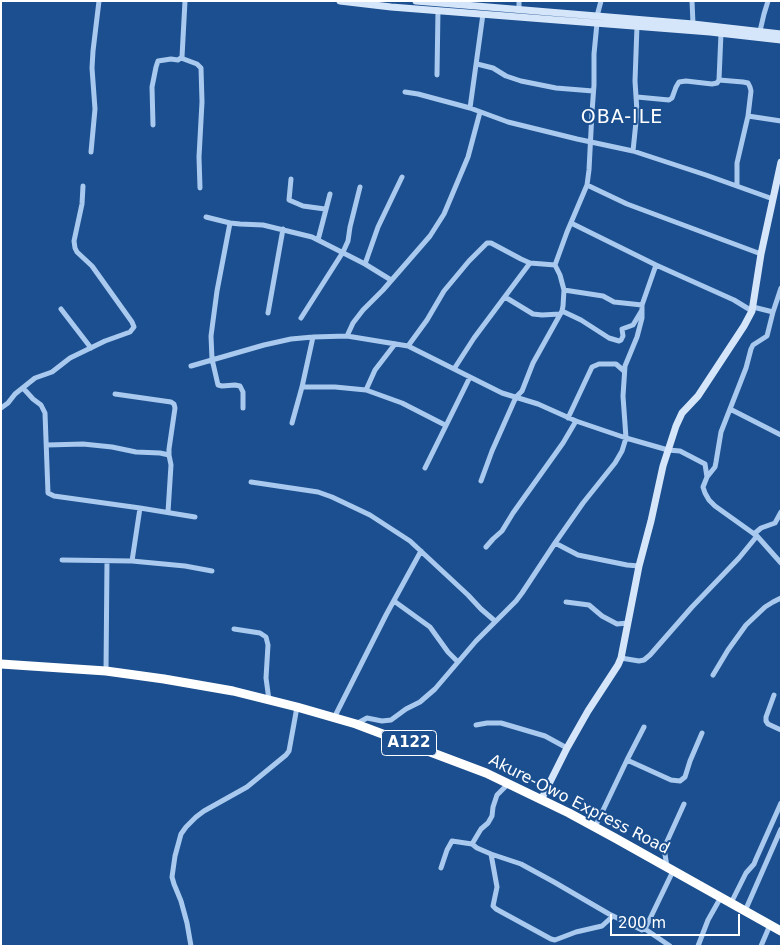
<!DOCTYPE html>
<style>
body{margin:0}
#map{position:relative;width:782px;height:947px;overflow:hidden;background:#1b4f8f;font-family:"DejaVu Sans",sans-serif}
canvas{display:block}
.frame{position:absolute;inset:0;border:2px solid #fff;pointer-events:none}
.scale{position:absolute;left:610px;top:914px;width:130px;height:22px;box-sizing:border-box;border:2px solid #fff;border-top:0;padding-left:6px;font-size:15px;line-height:18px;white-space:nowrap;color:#fff;-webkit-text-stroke:4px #1b4f8f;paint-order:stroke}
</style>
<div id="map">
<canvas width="782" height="947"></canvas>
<div class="frame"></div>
<div class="scale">200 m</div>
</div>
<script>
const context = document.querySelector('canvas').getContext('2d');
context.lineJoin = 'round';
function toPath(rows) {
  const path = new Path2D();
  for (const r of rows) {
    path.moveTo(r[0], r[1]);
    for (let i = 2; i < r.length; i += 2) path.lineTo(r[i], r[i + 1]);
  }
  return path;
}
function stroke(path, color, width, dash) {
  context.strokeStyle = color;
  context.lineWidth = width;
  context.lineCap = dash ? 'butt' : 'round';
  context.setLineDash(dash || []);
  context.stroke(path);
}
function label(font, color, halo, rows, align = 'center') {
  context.font = font + ' "DejaVu Sans",sans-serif';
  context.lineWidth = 4;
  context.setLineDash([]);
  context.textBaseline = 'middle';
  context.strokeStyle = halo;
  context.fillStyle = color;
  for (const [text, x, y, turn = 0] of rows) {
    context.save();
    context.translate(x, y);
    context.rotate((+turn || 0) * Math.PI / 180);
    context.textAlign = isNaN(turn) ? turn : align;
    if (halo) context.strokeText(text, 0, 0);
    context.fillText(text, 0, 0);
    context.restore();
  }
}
const street = toPath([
 [692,1,693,24],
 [519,10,519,1],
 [597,16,601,1],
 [760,31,764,14,768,1],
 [181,58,197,64,201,68,202,102,199,157,200,188],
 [477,64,493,68,506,76,521,81,556,88,593,91],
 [437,75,438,10],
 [719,80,743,82,748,83,750,87,751,91,748,116,737,163,737,186],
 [405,92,418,94,470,108,508,122,577,139,633,151,706,175,773,199],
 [637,97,669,100,672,98,676,87,679,82,686,81,712,84,717,83,719,80,721,33],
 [470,108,483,14],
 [748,116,781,121],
 [153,125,152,87,156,67,158,61,171,59,178,60,182,57,185,1],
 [633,151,637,112,635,81,637,26],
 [91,152,95,109,92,68,93,51,99,1],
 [291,179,289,200,303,206,325,209],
 [587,185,627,204,761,254],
 [206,217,230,223],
 [571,223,656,265,734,300,752,311],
 [318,240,330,194],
 [365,264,378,227,402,177],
 [781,288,773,312,767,336,753,345,751,349,746,368,721,432,716,462,715,467,707,477,703,487,705,493,709,500,715,506,757,536,781,563],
 [564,290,603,296,614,302,642,305],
 [505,297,533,314,542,315,560,314],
 [753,307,773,312],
 [61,309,91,348],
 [562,311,581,320,609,338,619,341,621,340,623,336,622,329,633,325,642,310],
 [268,313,283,229],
 [301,318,343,252,348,241,350,227,360,187],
 [347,336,353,323,363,310,383,290,430,236,444,214,468,157,480,112],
 [408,346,427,320,444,291,469,261,487,243,491,243,521,259,530,263,555,265,567,232,587,185,589,170,592,112,594,85,594,54,597,23],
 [191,366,264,345,291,339,313,337,347,336,408,346,502,393,538,404,576,421,626,438,668,450,680,451,705,464,707,477],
 [454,369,474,338,530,263],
 [302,387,335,387,366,390,402,403,445,425],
 [23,388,33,399,41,405,45,413,48,493,54,496,140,508,195,517],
 [366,390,375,370,395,344],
 [115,394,171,402,174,404,175,408,169,449,169,455],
 [1,408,8,403,15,394,35,378,52,372,70,358,105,341,130,332,134,327,132,322,92,266,77,252,75,248,74,241,82,204,83,186],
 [243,408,243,392,240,386,235,385,222,386,218,385,212,359,211,336,217,291,230,223,240,224,263,225,312,237,365,264,391,280],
 [730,409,781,435],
 [568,418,592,367,599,364,616,364,624,371],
 [292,423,302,387,313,337],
 [47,445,83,444,112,447,136,452,160,453,169,455,171,465,168,512],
 [425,468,470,377],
 [481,481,492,451,516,397,522,391,533,363,562,311,563,306,564,290,560,275,555,265],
 [251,482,318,492,332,497,370,515,410,541,468,595,481,609,495,621],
 [754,534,761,528,775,523,781,512],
 [555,543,578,555,627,565,639,566],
 [486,547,493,539,502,531,513,513,563,443,576,421],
 [62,560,132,561,185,566,212,571],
 [132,561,140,508],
 [394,601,430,627,448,652,458,662],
 [566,602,589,605,602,616,617,624,628,623],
 [234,629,260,633,266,637,268,645,266,678,269,700],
 [621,658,639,661,644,660,650,655,692,607,739,558,757,536],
 [106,671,107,561],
 [713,675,728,650,746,625,765,607,773,602,781,598],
 [774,695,766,717,766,721,768,724,781,730],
 [334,718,386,615,421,551],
 [356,724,367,718,382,721,391,720,406,709,420,702,435,689,476,641,516,601,522,593,555,543,583,503,615,463,622,451,626,438,623,396,625,366,637,337,642,318,642,305,656,265],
 [476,725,487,723,501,723,545,736,567,748],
 [627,760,671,780,680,781,685,777,690,761,702,733],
 [595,827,627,760,644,727],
 [472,844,481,829,488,823,492,816,493,807,497,795,508,784],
 [491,854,497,887,493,906,496,909,551,939,555,940,576,932,602,926,613,916],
 [667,867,664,848,684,804],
 [441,868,447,850,452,841,472,844,477,848,491,854,521,864,554,882,609,914,642,930,645,929,673,871],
 [731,903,746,873,754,864,756,859,781,803],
 [745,911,781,829],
 [645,929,670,946],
 [191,946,187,923,181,901,174,884,172,877,175,856,181,834,186,827,196,817,204,811,247,787,286,755,289,751,297,707],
 [698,946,708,920,721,897],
 [761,946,770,925]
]);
const secondary = toPath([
 [340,1,391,7,710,32,781,40],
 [416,1,693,24,781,34],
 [541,800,567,748,588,711,618,665,621,658,639,566,651,521,663,466,676,426,682,413,698,396,744,326,752,311,761,254,781,162]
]);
const highway = toPath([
 [1,664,106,671,164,679,233,691,297,707,356,724,486,773,569,813,615,838,781,931]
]);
const shields = [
 [409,743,55]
];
const shieldNames = [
 ["A122",409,743]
];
const streetNames = [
 ["Akure-Owo Express Road",579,805,27]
];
const quarterNames = [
 ["OBA-ILE",622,118]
];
stroke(street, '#a9c9ee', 5);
stroke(secondary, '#d6e6fa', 7);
stroke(highway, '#fff', 9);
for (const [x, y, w] of shields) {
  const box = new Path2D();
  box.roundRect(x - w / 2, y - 12.5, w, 25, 4);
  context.fillStyle = '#1b4f8f';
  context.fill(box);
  stroke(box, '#fff', 1);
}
label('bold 15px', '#fff', null, shieldNames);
label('16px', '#fff', '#1b4f8f', streetNames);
context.letterSpacing = '1px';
label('19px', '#fff', '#1b4f8f', quarterNames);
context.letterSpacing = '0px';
</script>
